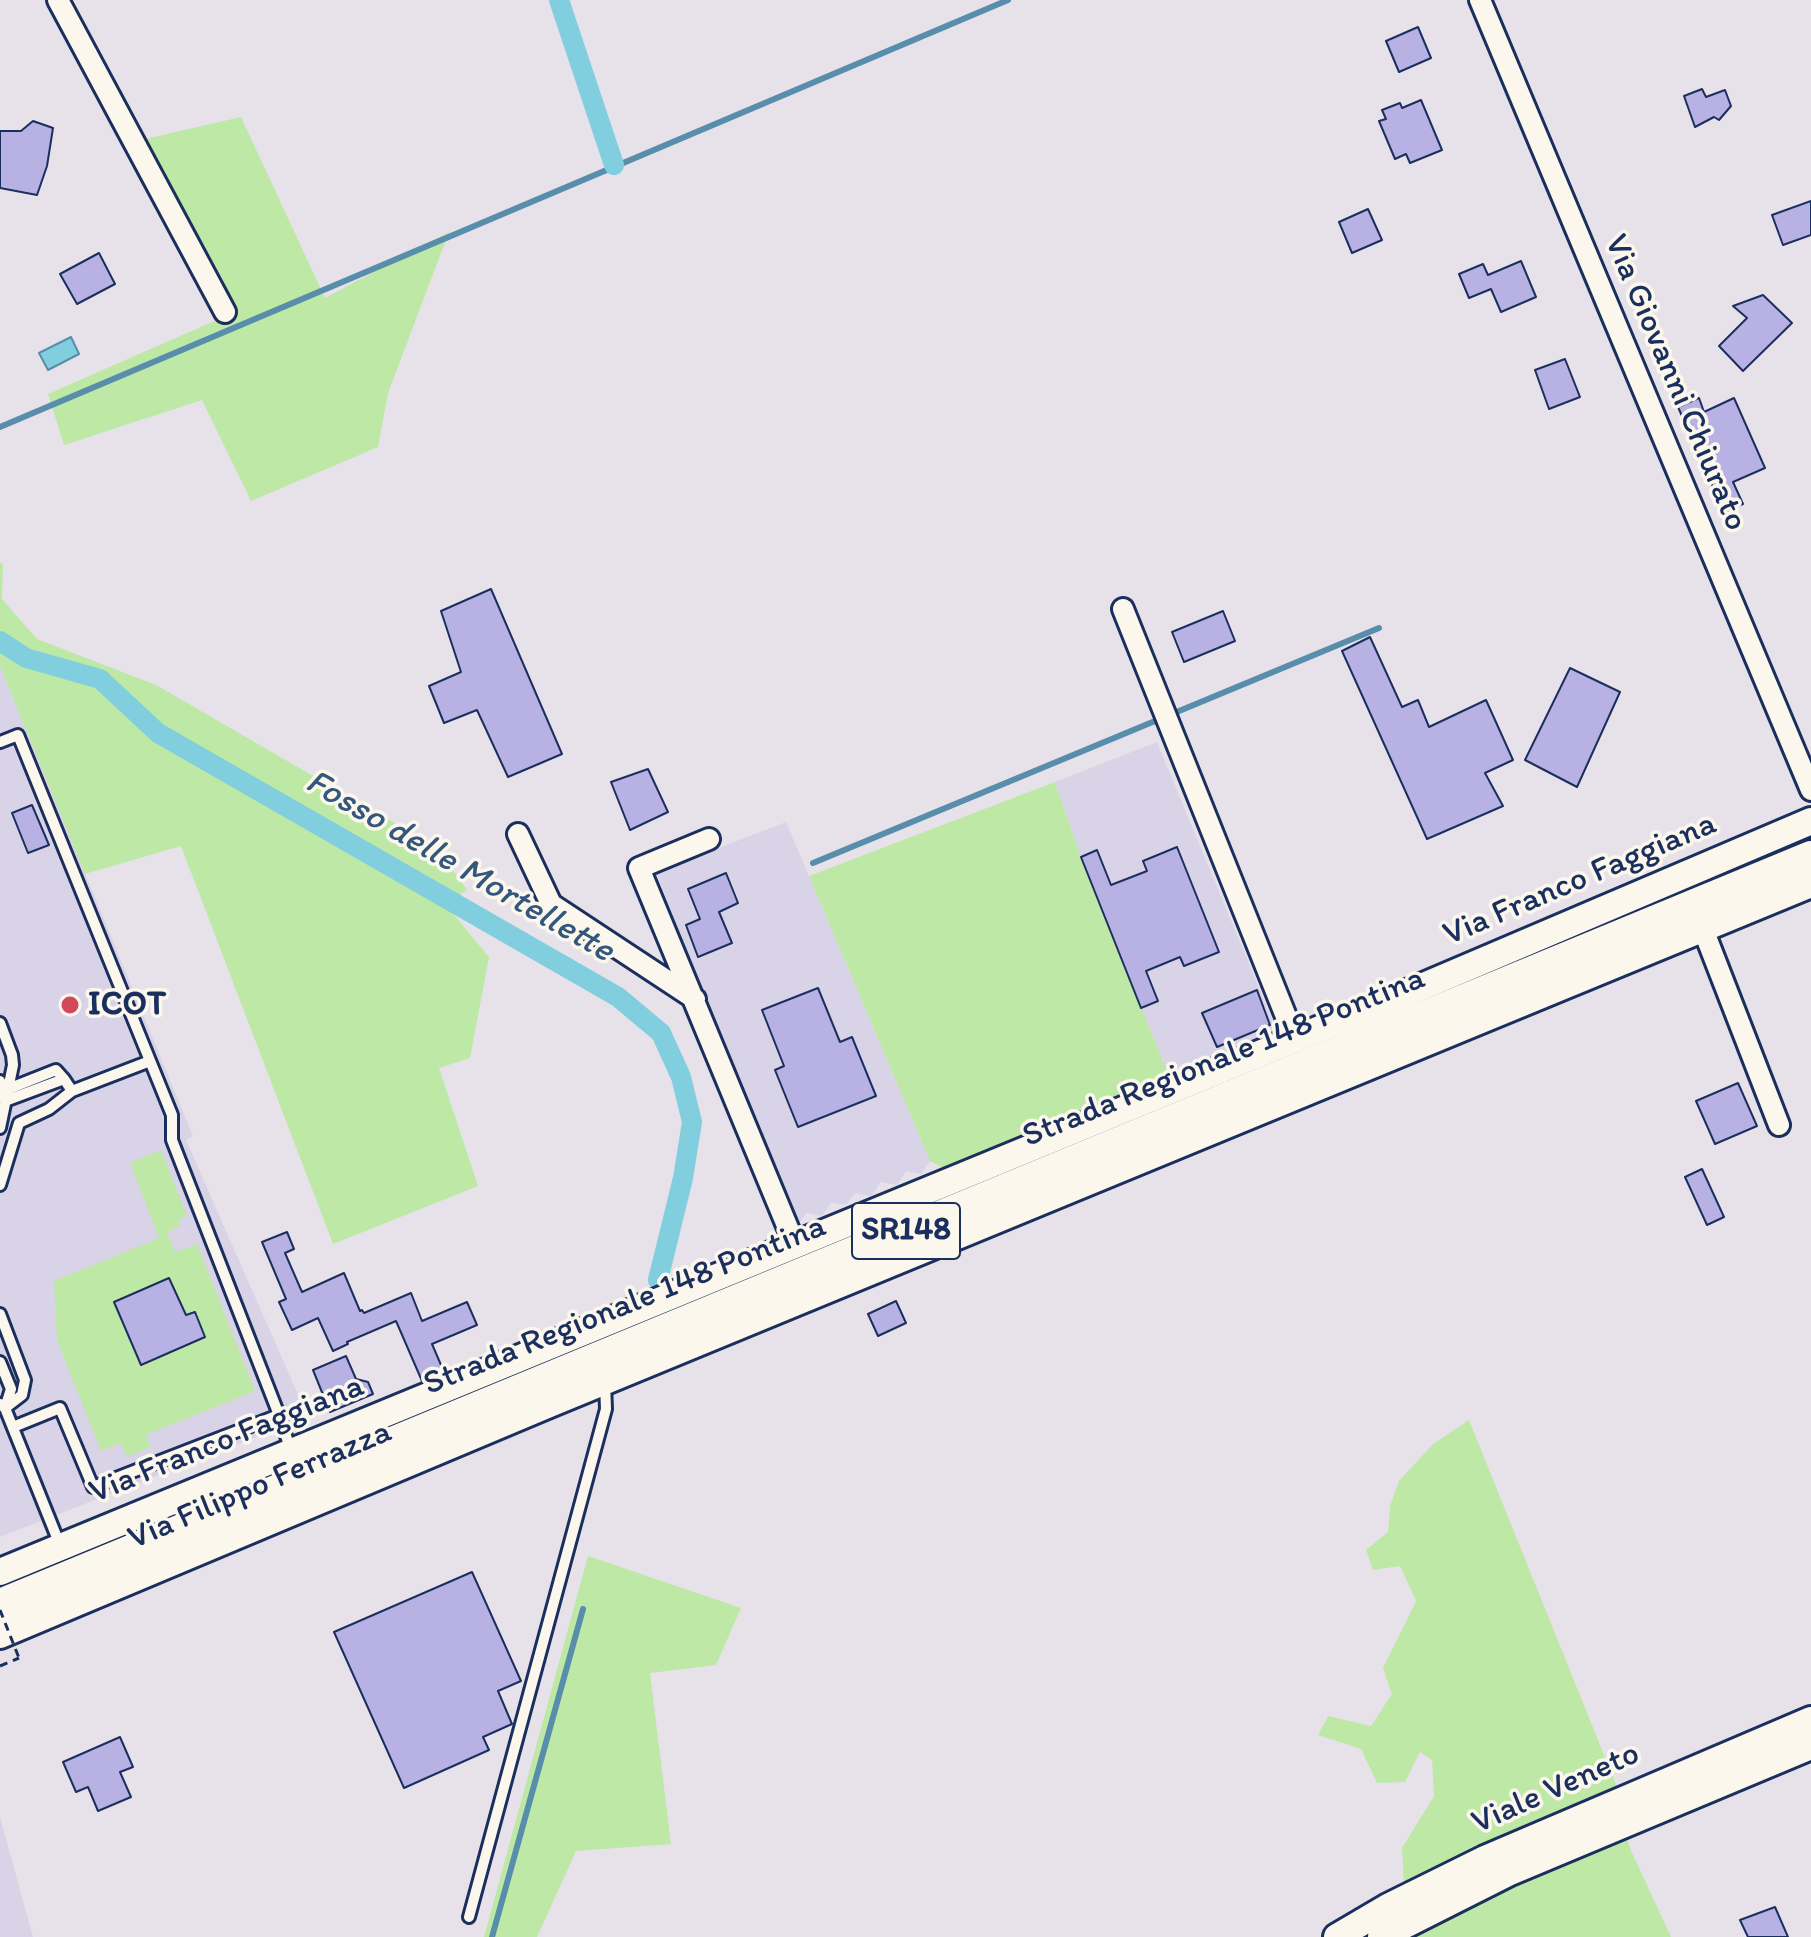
<!DOCTYPE html>
<style>
body{margin:0}
canvas{display:block;background:#e7e2e9}
</style>
<canvas width="1811" height="1937"></canvas>
<script>
const context = document.querySelector('canvas').getContext('2d');
context.lineJoin = 'round';
function fillPath(path, color) {
  context.fillStyle = color;
  context.fill(path, 'evenodd');
}
function toPath(rows) {
  const path = new Path2D();
  for (const r of rows) {
    path.moveTo(r[0], r[1]);
    for (let i = 2; i < r.length; i += 2) path.lineTo(r[i], r[i + 1]);
  }
  return path;
}
function stroke(path, color, width, dash) {
  context.strokeStyle = color;
  context.lineWidth = width;
  context.lineCap = dash ? 'butt' : 'round';
  context.setLineDash(dash || []);
  context.stroke(path);
}
function label(font, color, halo, rows, align = 'center') {
  context.font = font + ' Itim,sans-serif';
  context.lineWidth = 7;
  context.setLineDash([]);
  context.textBaseline = 'middle';
  context.strokeStyle = halo;
  context.fillStyle = color;
  for (const [text, x, y, turn = 0] of rows) {
    context.save();
    context.translate(x, y);
    context.rotate((+turn || 0) * Math.PI / 180);
    context.textAlign = isNaN(turn) ? turn : align;
    if (halo) context.strokeText(text, 0, 0);
    context.fillText(text, 0, 0);
    context.restore();
  }
}
const built = toPath([
 [0,666,193,1136,186,1140,308,1417,0,1537],
 [1157,742,1279,1036,1171,1081,1081,857,1055,782],
 [786,822,930,1161,921,1174,906,1171,897,1185,881,1182,871,1196,855,1193,846,1205,831,1203,822,1216,807,1213,795,1227,656,872],
 [0,1817,33,1937,0,1937]
]);
const green = toPath([
 [241,117,325,298,449,232,388,393,378,447,251,501,202,400,64,445,48,394,235,312,145,139],
 [0,563,3,564,2,599,37,639,156,685,436,847,467,890,445,904,489,957,470,1058,439,1068,478,1186,333,1244,181,846,85,874,0,666],
 [1055,782,1081,857,1171,1081,949,1171,930,1161,809,876],
 [161,1150,187,1216,178,1220,180,1226,167,1232,175,1252,197,1244,255,1391,146,1435,150,1447,127,1457,121,1443,101,1451,57,1340,54,1281,159,1238,130,1163],
 [169,1278,186,1315,195,1312,205,1337,141,1364,114,1302],
 [1469,1420,1619,1792,1629,1846,1671,1937,1391,1937,1404,1883,1402,1848,1434,1796,1432,1760,1420,1752,1405,1782,1377,1783,1361,1749,1318,1735,1328,1716,1371,1726,1392,1694,1383,1668,1416,1601,1400,1566,1373,1570,1366,1550,1388,1532,1390,1506,1399,1481,1433,1444],
 [588,1556,741,1608,716,1665,650,1673,671,1844,576,1851,537,1937,484,1937]
]);
const water = toPath([
 [71,337,79,354,48,370,39,353,71,337]
]);
const stream = toPath([
 [0,427,1008,0],
 [813,863,1379,628],
 [492,1937,583,1609]
]);
const canal = toPath([
 [559,0,614,165],
 [0,641,26,658,100,679,158,733,618,997,661,1033,681,1077,692,1122,683,1178,658,1280]
]);
const building = toPath([
 [1418,27,1431,58,1399,72,1386,41,1418,27],
 [1702,89,1706,97,1725,90,1731,106,1719,120,1714,117,1695,127,1684,96,1702,89],
 [1421,100,1442,150,1410,163,1406,154,1395,159,1379,121,1386,119,1382,110,1400,103,1402,108,1421,100],
 [33,121,53,128,47,166,37,195,0,188,0,131,21,131,33,121],
 [1811,201,1811,235,1783,245,1772,215,1811,201],
 [1368,209,1382,240,1352,253,1339,222,1368,209],
 [99,253,115,284,77,304,60,274,99,253],
 [1521,261,1536,297,1501,312,1491,289,1469,298,1459,274,1483,264,1488,275,1521,261],
 [1763,295,1792,323,1743,371,1719,346,1747,318,1733,306,1763,295],
 [1565,359,1580,397,1549,409,1535,370,1565,359],
 [1699,398,1704,412,1734,398,1765,468,1733,482,1743,504,1724,512,1678,407,1699,398],
 [491,589,562,754,508,777,477,710,444,723,429,686,461,672,441,611,491,589],
 [1223,611,1235,641,1184,662,1172,632,1223,611],
 [1370,637,1402,707,1418,700,1429,727,1486,700,1513,760,1485,773,1503,806,1427,839,1342,651,1370,637],
 [1570,668,1620,692,1577,787,1525,760,1570,668],
 [648,769,668,812,630,830,611,782,648,769],
 [32,805,49,845,28,853,12,813,32,805],
 [1177,847,1219,952,1184,966,1180,957,1146,971,1158,1001,1141,1008,1081,857,1097,850,1111,885,1147,871,1143,861,1177,847],
 [726,873,738,903,719,912,732,943,698,957,686,925,700,919,688,889,726,873],
 [818,988,840,1042,852,1037,876,1096,798,1127,775,1070,784,1066,762,1010,818,988],
 [1257,990,1270,1025,1217,1047,1202,1013,1257,990],
 [1738,1083,1757,1126,1715,1144,1696,1101,1738,1083],
 [1702,1169,1724,1217,1707,1225,1685,1177,1702,1169],
 [287,1232,294,1249,285,1253,302,1292,344,1273,360,1311,362,1310,364,1313,411,1293,422,1321,467,1302,477,1325,432,1344,444,1372,422,1381,396,1321,347,1342,348,1344,333,1351,318,1318,292,1330,279,1302,286,1299,262,1242,287,1232],
 [169,1278,186,1315,195,1312,205,1337,141,1365,114,1302,169,1278],
 [896,1301,906,1323,878,1336,868,1314,896,1301],
 [346,1356,356,1379,368,1382,373,1394,330,1412,313,1370,346,1356],
 [472,1572,521,1681,498,1691,512,1724,483,1737,489,1750,404,1788,334,1632,472,1572],
 [120,1737,133,1767,120,1772,131,1797,98,1811,88,1787,76,1792,63,1762,120,1737],
 [1775,1907,1788,1937,1748,1937,1740,1920,1775,1907]
]);
const path = toPath([
 [0,1666,19,1658]
]);
const service = toPath([
 [0,742,18,735,172,1115,172,1140,279,1415,93,1487,60,1408,13,1427],
 [0,1023,12,1055,13,1065,0,1128],
 [0,1081,5,1100],
 [8,1089,56,1070,64,1079],
 [72,1091,150,1061],
 [0,1185,19,1123,49,1109,72,1091,64,1079,5,1101],
 [0,1314,25,1380,22,1395,5,1408],
 [0,1362,11,1389,5,1408],
 [0,1404,5,1408,60,1545],
 [279,1415,291,1451],
 [469,1917,606,1409,605,1383]
]);
const minor = toPath([
 [58,0,225,312],
 [1480,0,1811,790],
 [1123,609,1295,1039],
 [518,834,551,904,695,999],
 [709,839,639,868,795,1245],
 [1703,929,1779,1125]
]);
const tertiary = toPath([
 [0,1572,1405,994,1811,821],
 [0,1635,547,1405,1811,884],
 [1337,1937,1388,1907,1485,1859,1811,1720],
 [1381,1937,1510,1872,1811,1746]
]);
const primary = toPath([
 [0,1605,1811,857]
]);
const pathBridge = toPath([
 [0,1610,19,1658]
]);
const markers = [
 [70,1005,10,"#d1495b"]
];
const shields = [
 [906,1231,108]
];
const shieldNames = [
 ["SR148",906,1231]
];
const streetNames = [
 ["Via Giovanni Chiurato",1675,383,67],
 ["Via Franco Faggiana",1580,880,-23],
 ["Strada Regionale 148 Pontina",1224,1058,-22],
 ["Strada Regionale 148 Pontina",625,1306,-22],
 ["Via Franco Faggiana",227,1440,-22],
 ["Via Filippo Ferrazza",260,1486,-23],
 ["Viale Veneto",1556,1789,-24]
];
const poiNames = [
 ["ICOT",88,1005]
];
const waterNames = [
 ["Fosso delle Mortellette",459,867,30]
];
fillPath(built, '#d9d3e7');
fillPath(green, '#bee8a5');
fillPath(water, '#81cedf');
stroke(water, '#588eab', 2);
stroke(stream, '#588eab', 6);
stroke(canal, '#81cedf', 20);
fillPath(building, '#b8b1e3');
stroke(building, '#1b2f5e', 2);
stroke(service, '#1b2f5e', 16);
stroke(minor, '#1b2f5e', 26);
stroke(tertiary, '#1b2f5e', 32);
stroke(primary, '#1b2f5e', 38);
stroke(path, '#1b2f5e', 3, [8, 6]);
stroke(service, '#fbf7ec', 10);
stroke(minor, '#fbf7ec', 20);
stroke(tertiary, '#fbf7ec', 26);
stroke(primary, '#fbf7ec', 32);
stroke(pathBridge, '#1b2f5e', 3, [8, 6]);
for (const [x, y, r, color] of markers) {
  const dot = new Path2D();
  dot.arc(x, y, r, 0, 2 * Math.PI);
  context.fillStyle = color;
  context.fill(dot);
  stroke(dot, '#fbf7ec', 3);
}
for (const [x, y, w] of shields) {
  const box = new Path2D();
  box.roundRect(x - w / 2, y - 28, w, 56, 6);
  context.fillStyle = '#fbf7ec';
  context.fill(box);
  stroke(box, '#1b2f5e', 2);
}
label('bold 32px', '#1b2f5e', null, shieldNames);
label('34px', '#1b2f5e', '#fbf7ec', streetNames);
label('bold 34px', '#1b2f5e', '#fbf7ec', poiNames, 'left');
label('italic 36px', '#34577e', '#fbf7ec', waterNames);
</script>
